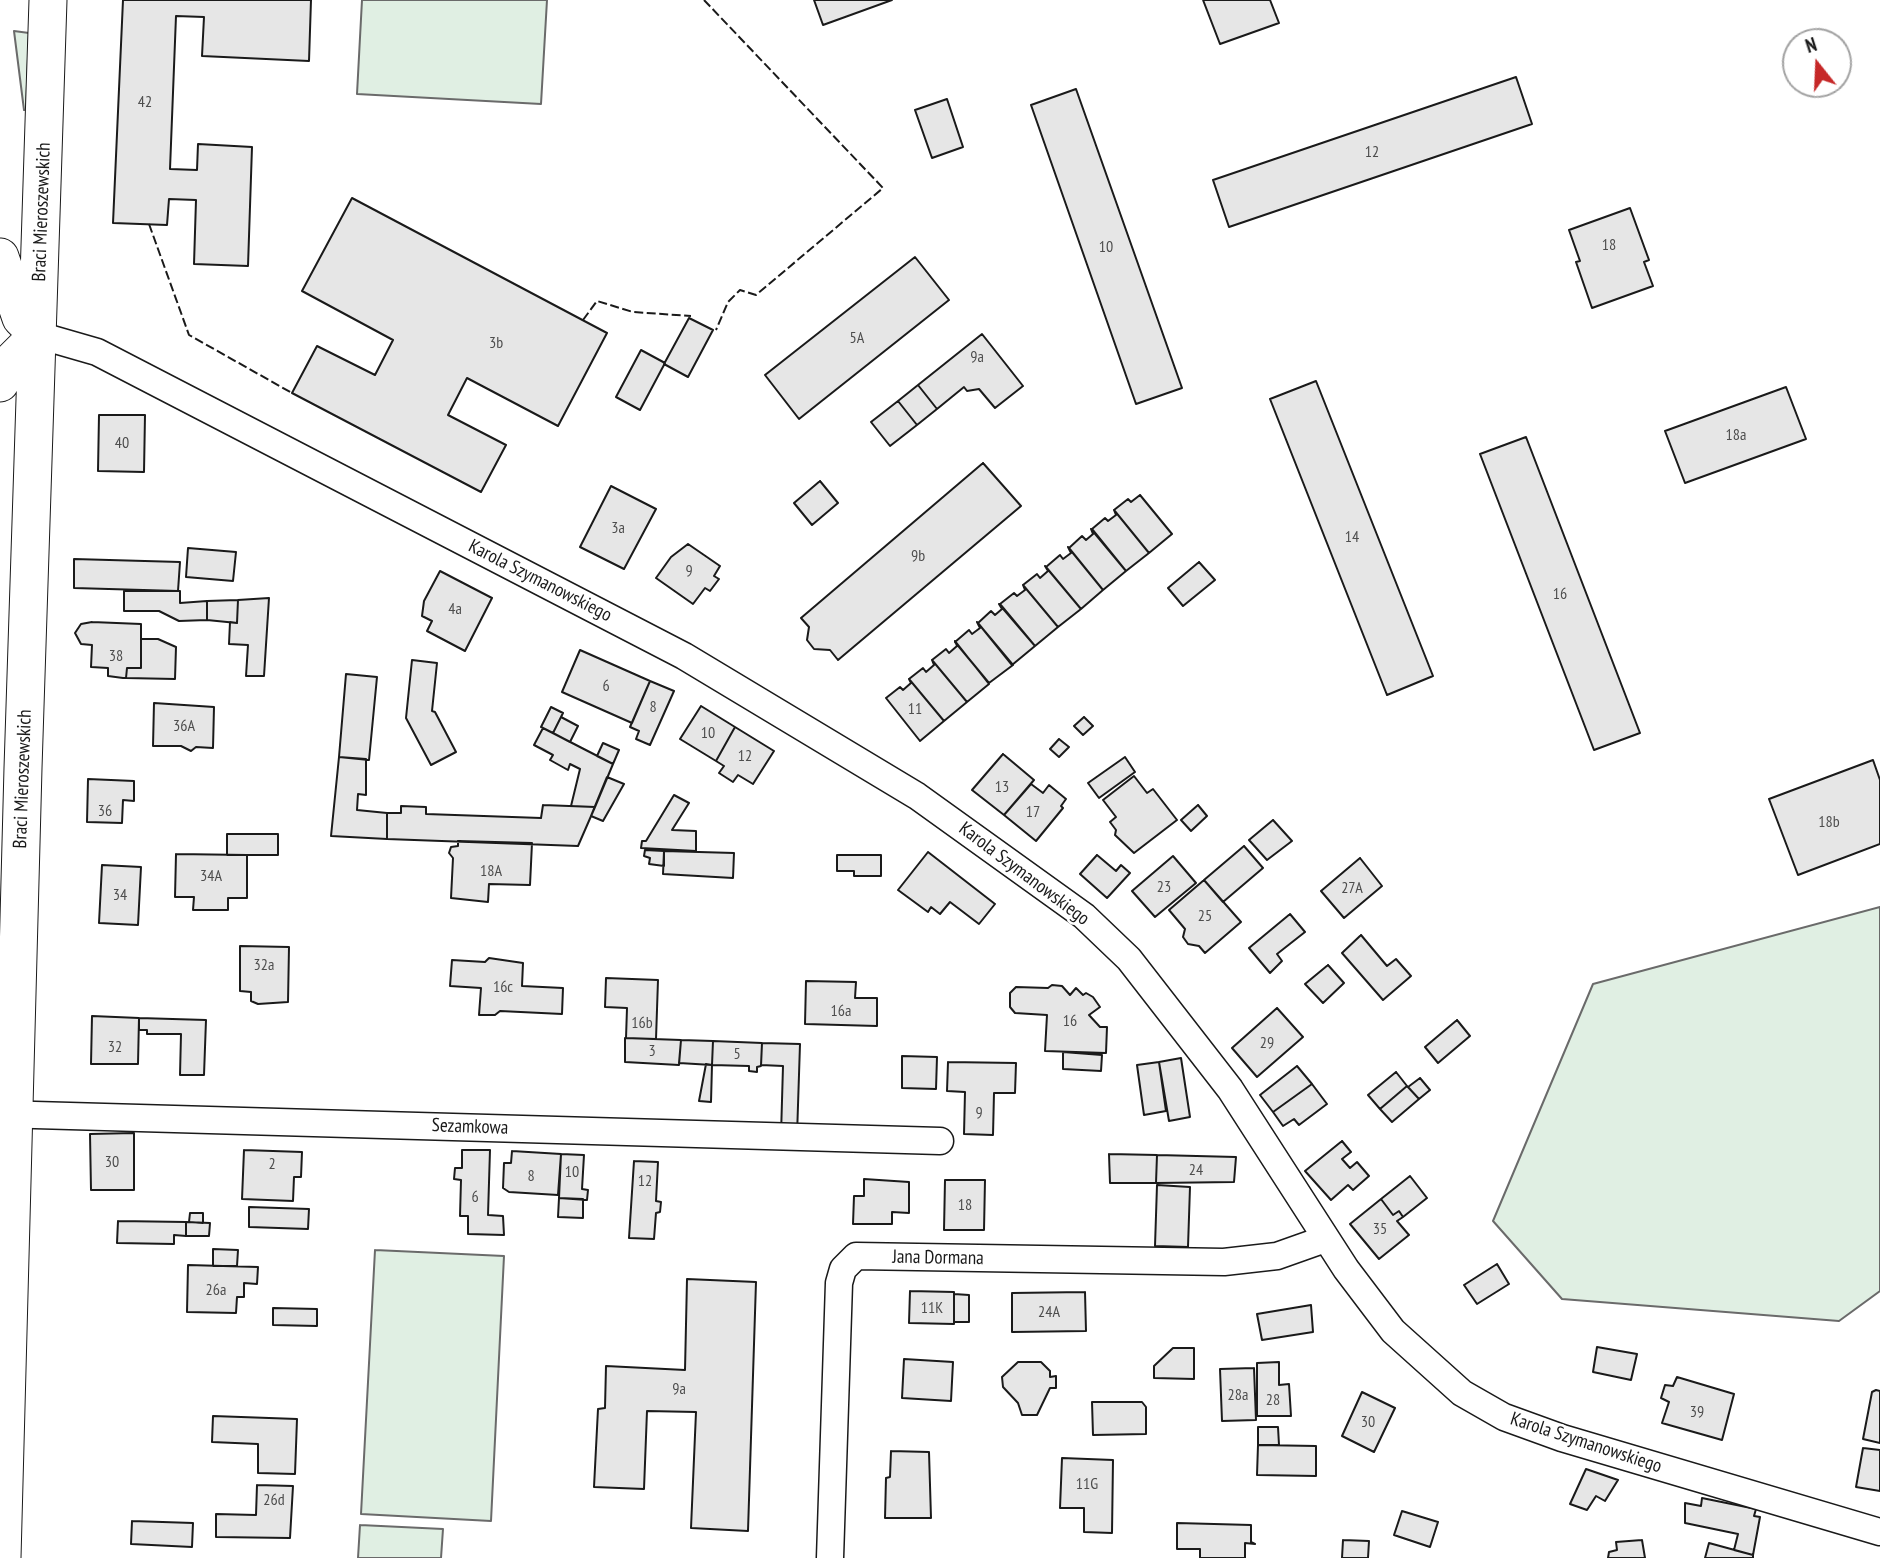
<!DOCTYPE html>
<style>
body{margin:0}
#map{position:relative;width:1880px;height:1558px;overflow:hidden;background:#fff;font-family:"PT Sans Narrow",sans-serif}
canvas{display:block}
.north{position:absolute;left:1782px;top:28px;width:70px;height:70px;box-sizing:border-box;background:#fff;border:2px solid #a3a3a3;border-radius:50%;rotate:342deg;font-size:19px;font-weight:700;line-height:28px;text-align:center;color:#1a1a1a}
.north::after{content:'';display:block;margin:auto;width:24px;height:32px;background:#c62828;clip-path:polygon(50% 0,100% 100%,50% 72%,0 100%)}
</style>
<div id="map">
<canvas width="1880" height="1558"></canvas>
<div class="north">N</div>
</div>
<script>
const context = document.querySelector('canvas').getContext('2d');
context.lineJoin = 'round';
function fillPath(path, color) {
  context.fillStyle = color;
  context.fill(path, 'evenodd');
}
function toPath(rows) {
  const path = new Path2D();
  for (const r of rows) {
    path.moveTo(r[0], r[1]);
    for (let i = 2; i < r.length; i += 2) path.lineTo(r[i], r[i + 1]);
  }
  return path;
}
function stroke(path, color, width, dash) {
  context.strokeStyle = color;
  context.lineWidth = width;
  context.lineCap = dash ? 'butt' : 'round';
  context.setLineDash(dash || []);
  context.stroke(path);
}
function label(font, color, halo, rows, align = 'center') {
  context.font = font + ' "PT Sans Narrow",sans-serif';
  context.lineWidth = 5;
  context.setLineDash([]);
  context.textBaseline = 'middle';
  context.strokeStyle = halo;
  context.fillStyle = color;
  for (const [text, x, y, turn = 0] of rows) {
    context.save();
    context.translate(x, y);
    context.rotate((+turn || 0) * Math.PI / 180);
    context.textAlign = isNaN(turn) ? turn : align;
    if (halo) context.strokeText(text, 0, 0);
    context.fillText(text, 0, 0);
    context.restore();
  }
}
const green = toPath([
 [362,0,547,0,541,104,357,94,362,0],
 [14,31,29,33,26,110,24,110,14,31],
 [1880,907,1880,1291,1839,1321,1562,1299,1493,1221,1593,984,1880,907],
 [375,1250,504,1256,491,1521,361,1514,375,1250],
 [360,1525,443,1529,441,1558,358,1558,360,1525]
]);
const building = toPath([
 [123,0,311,0,309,61,202,56,204,17,176,16,170,169,197,170,198,144,252,147,248,266,194,264,196,200,169,199,167,225,113,223,123,0],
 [814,0,892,0,823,25,814,0],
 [1203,0,1270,0,1279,23,1220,44,1203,0],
 [1516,77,1532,124,1229,227,1213,180,1516,77],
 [1076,89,1182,388,1136,404,1031,105,1076,89],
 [947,99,963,147,932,158,915,110,947,99],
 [352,198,607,333,558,426,467,378,448,415,506,445,481,492,292,393,317,346,375,375,393,340,302,291,352,198],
 [1630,208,1649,260,1644,262,1653,286,1592,308,1576,262,1580,261,1569,230,1630,208],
 [915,257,949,300,799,419,765,375,915,257],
 [689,318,713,330,688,377,664,364,689,318],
 [982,334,1023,386,995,408,979,389,967,391,964,387,937,409,918,385,982,334],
 [641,350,665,363,640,410,616,397,641,350],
 [1316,381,1433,676,1387,695,1270,399,1316,381],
 [918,385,937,409,917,425,898,401,918,385],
 [1786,387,1806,439,1685,483,1665,431,1786,387],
 [898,401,917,425,890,446,871,422,898,401],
 [99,415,145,415,144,472,98,471,99,415],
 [1526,437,1640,733,1594,750,1480,454,1526,437],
 [983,463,1021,506,838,660,830,650,814,649,807,640,809,627,801,618,983,463],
 [820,481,838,503,812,525,794,503,820,481],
 [611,486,656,509,624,569,580,547,611,486],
 [1140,495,1172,534,1149,553,1114,510,1128,499,1131,502,1140,495],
 [1114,510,1149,553,1126,571,1092,529,1105,518,1108,521,1116,515,1114,510],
 [1091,529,1126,571,1103,590,1069,548,1082,536,1086,540,1093,534,1091,529],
 [688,544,720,566,714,576,719,579,710,591,705,588,693,604,656,578,671,557,688,544],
 [1068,547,1103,590,1081,609,1046,567,1060,555,1063,559,1071,553,1068,547],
 [188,548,236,552,233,581,186,577,188,548],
 [74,559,180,562,178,591,74,588,74,559],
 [1199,562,1215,580,1183,606,1168,588,1199,562],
 [1045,566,1081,609,1058,627,1023,585,1037,574,1040,578,1048,571,1045,566],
 [440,571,492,598,465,651,427,631,432,621,422,616,424,601,440,571],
 [1023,585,1058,627,1035,646,1000,604,1014,593,1017,596,1025,590,1023,585],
 [124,591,180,591,180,603,207,601,207,620,179,621,159,611,124,611,124,591],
 [269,598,264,676,246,676,248,645,229,644,230,622,237,623,238,600,269,598],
 [238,600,237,623,207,620,207,601,238,600],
 [999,604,1035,646,1012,665,978,623,991,611,995,615,1002,609,999,604],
 [92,622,141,624,141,668,127,668,126,678,123,678,108,676,108,668,91,667,92,645,81,644,75,633,81,624,92,622],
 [977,622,1013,665,989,683,955,642,969,630,972,634,980,628,977,622],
 [141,639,158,639,176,647,175,679,126,678,127,668,141,668,141,639],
 [955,641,989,684,967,702,932,660,946,649,949,653,957,646,955,641],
 [580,650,650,681,632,723,562,692,580,650],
 [412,660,437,663,432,711,435,712,456,752,431,765,406,718,412,660],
 [932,660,967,702,944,721,909,679,923,668,926,672,934,665,932,660],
 [346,674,377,677,369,760,339,757,346,674],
 [909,679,944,721,920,741,886,698,900,687,903,690,911,683,909,679],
 [650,681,674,691,650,745,636,739,639,731,630,727,650,681],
 [154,703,214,707,213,748,196,747,191,751,181,746,153,746,154,703],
 [701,706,735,727,716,761,680,739,701,706],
 [551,707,563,713,553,733,541,727,551,707],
 [561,717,578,726,570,742,553,733,561,717],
 [1084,717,1093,726,1083,735,1074,726,1084,717],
 [735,727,774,751,753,784,738,775,733,782,719,773,724,766,716,761,735,727],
 [543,728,613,764,595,807,571,806,580,769,570,764,568,770,550,760,553,755,534,745,543,728],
 [1059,739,1069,747,1059,757,1050,749,1059,739],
 [603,743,619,750,613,764,597,756,603,743],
 [1003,754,1034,780,1004,815,972,790,1003,754],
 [339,757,366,759,366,795,358,794,357,810,387,813,387,839,331,836,339,757],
 [1125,757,1135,772,1099,798,1088,783,1125,757],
 [1873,760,1880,780,1880,844,1798,875,1769,799,1873,760],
 [1134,776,1147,793,1153,789,1177,820,1134,853,1115,835,1116,830,1110,822,1116,817,1103,800,1134,776],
 [607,777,624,784,603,821,591,816,607,777],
 [88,779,134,781,134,801,123,800,122,823,87,822,88,779],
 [1031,784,1043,793,1049,785,1066,799,1061,806,1063,808,1036,841,1004,815,1031,784],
 [674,795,689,803,672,830,696,831,696,851,641,848,642,841,646,841,674,795],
 [543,805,595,807,578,846,387,839,387,813,401,813,401,806,426,807,426,814,541,818,543,805],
 [1198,805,1207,816,1191,831,1181,820,1198,805],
 [1273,820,1292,841,1267,860,1249,840,1273,820],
 [227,834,278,834,278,855,227,855,227,834],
 [458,841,532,843,530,885,489,884,488,902,451,898,453,858,449,853,451,847,458,846,458,841],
 [1244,846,1263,868,1223,902,1204,880,1244,846],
 [645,850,664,851,664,866,649,864,650,858,644,856,645,850],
 [664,851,734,853,733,878,663,874,664,851],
 [928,852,995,904,979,924,950,902,940,914,931,907,928,912,898,890,928,852],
 [176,854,247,855,247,898,228,898,228,910,193,910,194,897,175,897,176,854],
 [837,855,881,855,881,876,854,876,854,871,837,871,837,855],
 [1097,855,1116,871,1121,865,1130,873,1107,898,1080,874,1097,855],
 [1173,856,1196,883,1155,917,1132,891,1173,856],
 [1360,858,1382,886,1344,918,1321,891,1360,858],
 [102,865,141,867,138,925,99,923,102,865],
 [1204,880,1241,922,1205,953,1199,946,1188,944,1183,937,1185,929,1169,910,1204,880],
 [1290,914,1305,932,1277,954,1282,961,1270,973,1249,948,1290,914],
 [1361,935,1387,966,1396,959,1411,976,1383,1000,1342,953,1361,935],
 [240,946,289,947,288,1002,258,1004,251,1001,251,992,240,991,240,946],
 [489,958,523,963,522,986,563,988,562,1014,500,1011,495,1015,479,1015,481,988,450,986,452,960,485,962,489,958],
 [1328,965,1344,983,1323,1003,1305,984,1328,965],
 [606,978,658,980,656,1039,626,1038,627,1008,605,1007,606,978],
 [806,981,856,982,855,998,877,998,877,1026,805,1024,806,981],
 [1052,985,1062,986,1070,995,1076,988,1083,995,1086,993,1093,997,1100,1007,1089,1015,1100,1027,1107,1027,1106,1053,1045,1051,1047,1015,1015,1013,1010,1007,1010,993,1016,987,1048,988,1052,985],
 [1277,1008,1303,1037,1257,1077,1232,1048,1277,1008],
 [92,1016,139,1018,138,1064,91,1064,92,1016],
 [139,1018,206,1020,204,1075,180,1075,181,1034,147,1034,147,1030,139,1030,139,1018],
 [1457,1020,1470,1036,1438,1063,1425,1047,1457,1020],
 [625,1038,681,1040,679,1065,625,1062,625,1038],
 [681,1040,713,1041,712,1065,679,1063,681,1040],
 [713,1041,762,1043,761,1066,757,1067,757,1072,749,1071,749,1066,712,1065,713,1041],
 [762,1043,800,1044,797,1136,781,1135,783,1066,761,1065,762,1043],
 [1063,1052,1102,1055,1101,1071,1063,1069,1063,1052],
 [902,1056,937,1057,936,1089,902,1088,902,1056],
 [1181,1058,1190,1117,1169,1121,1159,1062,1181,1058],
 [948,1062,1016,1063,1015,1093,994,1093,993,1135,964,1134,965,1092,947,1091,948,1062],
 [1159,1062,1166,1111,1144,1115,1137,1065,1159,1062],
 [706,1064,712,1065,711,1102,699,1101,706,1064],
 [1297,1066,1312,1084,1273,1112,1260,1095,1297,1066],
 [1396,1072,1407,1086,1380,1109,1368,1095,1396,1072],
 [1420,1078,1430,1090,1419,1099,1408,1087,1420,1078],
 [1312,1084,1327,1104,1299,1125,1294,1119,1283,1126,1273,1112,1312,1084],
 [1407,1086,1419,1099,1392,1122,1380,1109,1407,1086],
 [134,1133,134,1190,91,1190,90,1134,134,1133],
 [1342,1141,1351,1152,1342,1159,1350,1168,1357,1162,1369,1176,1353,1190,1348,1185,1331,1200,1305,1171,1342,1141],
 [244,1150,302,1152,301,1177,294,1177,293,1201,242,1199,244,1150],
 [462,1150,490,1150,488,1215,503,1216,504,1235,468,1234,468,1216,460,1216,461,1180,454,1179,455,1168,462,1168,462,1150],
 [512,1151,561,1154,558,1195,509,1192,503,1188,504,1163,511,1163,512,1151],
 [561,1154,584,1155,582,1189,588,1190,587,1200,559,1198,561,1154],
 [1109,1154,1157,1155,1156,1183,1110,1183,1109,1154],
 [1157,1155,1236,1157,1234,1182,1156,1183,1157,1155],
 [634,1161,658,1162,656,1201,661,1202,660,1212,656,1213,654,1239,629,1238,634,1161],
 [1410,1176,1427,1198,1403,1217,1399,1211,1393,1215,1381,1199,1410,1176],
 [864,1179,909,1182,909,1213,892,1212,892,1224,853,1224,854,1196,864,1196,864,1179],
 [945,1180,985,1180,984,1230,944,1230,945,1180],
 [1157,1185,1190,1187,1188,1247,1155,1246,1157,1185],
 [559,1198,583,1199,583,1218,558,1217,559,1198],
 [1381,1199,1393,1215,1399,1211,1403,1217,1397,1221,1409,1235,1379,1259,1350,1224,1381,1199],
 [249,1207,309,1209,308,1229,249,1227,249,1207],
 [190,1213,203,1213,203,1223,189,1222,190,1213],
 [118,1221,186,1222,186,1236,174,1235,174,1244,117,1243,118,1221],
 [186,1222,210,1223,209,1236,186,1236,186,1222],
 [213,1249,238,1250,237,1266,213,1266,213,1249],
 [1497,1264,1509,1284,1477,1304,1464,1285,1497,1264],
 [188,1265,258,1267,257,1284,244,1283,244,1297,237,1297,236,1313,187,1312,188,1265],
 [687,1279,756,1282,748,1531,691,1528,696,1412,647,1411,644,1489,594,1487,598,1409,605,1408,606,1366,685,1370,687,1279],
 [910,1291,954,1292,954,1324,909,1323,910,1291],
 [1085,1292,1086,1331,1012,1332,1012,1293,1085,1292],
 [954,1294,969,1295,969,1322,954,1322,954,1294],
 [1311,1305,1313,1332,1262,1340,1257,1314,1311,1305],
 [273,1308,317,1309,317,1326,273,1325,273,1308],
 [1597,1347,1637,1354,1631,1380,1593,1372,1597,1347],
 [1173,1348,1194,1348,1194,1379,1154,1378,1154,1366,1173,1348],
 [904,1359,953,1362,951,1401,902,1398,904,1359],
 [1018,1362,1041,1362,1050,1371,1050,1377,1056,1376,1056,1388,1050,1388,1037,1415,1022,1415,1018,1403,1003,1387,1002,1377,1018,1362],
 [1279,1362,1279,1385,1289,1384,1291,1416,1257,1416,1257,1363,1279,1362],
 [1254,1368,1256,1420,1222,1421,1220,1369,1254,1368],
 [1677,1377,1734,1394,1722,1440,1662,1423,1669,1402,1661,1398,1665,1385,1673,1386,1677,1377],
 [1876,1390,1880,1391,1880,1443,1863,1439,1872,1392,1876,1390],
 [1362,1392,1395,1408,1374,1452,1342,1436,1362,1392],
 [1092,1402,1142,1402,1146,1407,1146,1434,1093,1435,1092,1402],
 [213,1416,297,1419,295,1474,258,1473,258,1444,212,1442,213,1416],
 [1258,1427,1278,1427,1279,1445,1258,1445,1258,1427],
 [1258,1445,1316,1446,1316,1476,1257,1475,1258,1445],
 [1863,1448,1880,1450,1880,1491,1856,1487,1863,1448],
 [891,1451,929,1452,931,1518,885,1518,886,1478,890,1477,891,1451],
 [1062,1458,1113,1460,1112,1533,1084,1532,1084,1508,1060,1508,1062,1458],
 [1586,1469,1618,1480,1605,1501,1596,1496,1587,1510,1570,1504,1586,1469],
 [257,1485,293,1486,290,1538,216,1537,216,1514,256,1515,257,1485],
 [1702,1498,1756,1509,1754,1516,1760,1517,1753,1555,1734,1550,1738,1534,1685,1523,1685,1503,1701,1506,1702,1498],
 [1402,1511,1438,1522,1430,1547,1394,1535,1402,1511],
 [132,1521,193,1523,192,1547,131,1544,132,1521],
 [1177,1523,1251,1525,1251,1542,1255,1544,1245,1543,1245,1558,1200,1558,1200,1549,1177,1549,1177,1523],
 [1343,1540,1369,1541,1368,1558,1342,1558,1343,1540],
 [1642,1540,1645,1558,1608,1558,1609,1552,1617,1550,1616,1542,1642,1540],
 [1709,1543,1753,1555,1753,1558,1705,1558,1709,1543]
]);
const minor = toPath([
 [38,335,97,352,684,656,917,796,1084,916,1129,959,1230,1089,1346,1269,1393,1331,1462,1393,1504,1417,1562,1438,1880,1532],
 [0,1114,940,1141],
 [830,1558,839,1283,843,1269,856,1256,1224,1262,1277,1256,1325,1239]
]);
const secondary = toPath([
 [0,257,21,318,38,335],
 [0,383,13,360,38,335],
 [2,1558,23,768,48,0]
]);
const fence = toPath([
 [704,0,883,188,756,295,740,290,728,302,716,330],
 [149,224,189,335,292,393],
 [583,320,597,301,633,312,691,316]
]);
const numberNames = [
 ["42",145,102],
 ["12",1372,152],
 ["18",1609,245],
 ["10",1106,247],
 ["5A",857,338],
 ["3b",496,343],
 ["9a",977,357],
 ["18a",1736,435],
 ["40",122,443],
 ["3a",618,528],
 ["14",1352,537],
 ["9b",918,556],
 ["9",689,571],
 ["16",1560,594],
 ["4a",455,609],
 ["38",116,656],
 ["6",606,686],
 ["8",653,707],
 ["11",915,709],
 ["36A",184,726],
 ["10",708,733],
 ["12",745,756],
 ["13",1002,787],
 ["36",105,811],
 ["17",1033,812],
 ["18b",1829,822],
 ["18A",491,871],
 ["34A",211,876],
 ["23",1164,887],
 ["27A",1352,888],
 ["34",120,895],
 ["25",1205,916],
 ["32a",264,965],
 ["16c",503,987],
 ["16a",841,1011],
 ["16",1070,1021],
 ["16b",642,1023],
 ["29",1267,1043],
 ["32",115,1047],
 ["3",652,1051],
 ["5",737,1054],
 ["9",979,1113],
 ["30",112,1162],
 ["2",272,1164],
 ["24",1196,1170],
 ["10",572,1172],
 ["8",531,1176],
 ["12",645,1181],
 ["6",475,1197],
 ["18",965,1205],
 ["35",1380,1229],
 ["26a",216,1290],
 ["11K",932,1308],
 ["24A",1049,1312],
 ["9a",679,1389],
 ["28a",1238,1395],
 ["28",1273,1400],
 ["39",1697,1412],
 ["30",1368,1422],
 ["11G",1087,1484],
 ["26d",274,1500]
];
const streetNames = [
 ["Braci Mieroszewskich",42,212,-88],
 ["Karola Szymanowskiego",540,581,27],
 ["Braci Mieroszewskich",23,779,-88],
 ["Karola Szymanowskiego",1024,874,37],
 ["Sezamkowa",470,1127,2],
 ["Jana Dormana",938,1258,1],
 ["Karola Szymanowskiego",1586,1443,18]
];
fillPath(green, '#e0efe3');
stroke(green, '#6a6a6a', 2);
fillPath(building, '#e6e6e6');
stroke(building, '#1a1a1a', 2);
stroke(minor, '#1a1a1a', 29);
stroke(secondary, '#1a1a1a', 39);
stroke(minor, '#fff', 26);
stroke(secondary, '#fff', 37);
stroke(fence, '#1a1a1a', 2, [9, 3.5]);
label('16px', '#4d4d4d', null, numberNames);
label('19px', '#1a1a1a', '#fff', streetNames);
</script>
